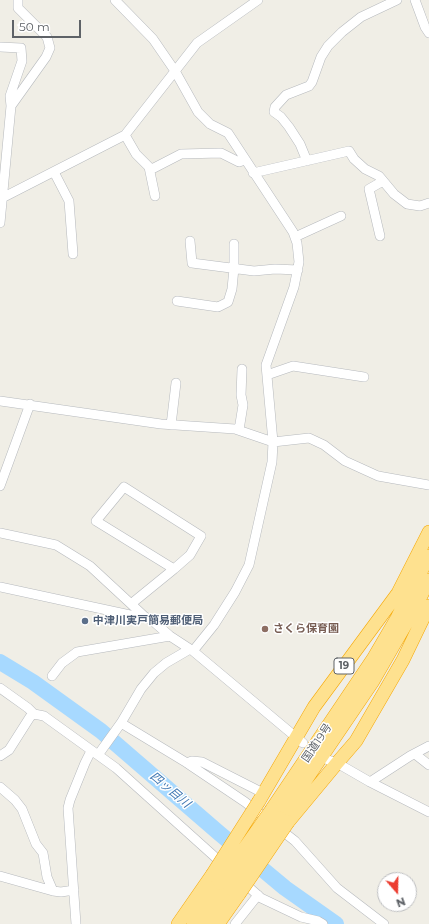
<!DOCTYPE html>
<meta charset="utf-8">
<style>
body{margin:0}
#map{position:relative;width:429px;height:924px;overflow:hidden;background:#f0eee6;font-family:Montserrat,sans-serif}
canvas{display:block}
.north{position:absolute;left:377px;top:872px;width:40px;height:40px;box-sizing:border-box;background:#fff;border:1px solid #bfc0c2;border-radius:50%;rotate:160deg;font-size:11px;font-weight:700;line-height:16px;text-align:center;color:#5e6267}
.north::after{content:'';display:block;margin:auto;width:14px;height:18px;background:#ec3d30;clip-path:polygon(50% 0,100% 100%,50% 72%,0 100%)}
.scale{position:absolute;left:12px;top:20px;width:69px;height:18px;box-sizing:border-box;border:2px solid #5e6267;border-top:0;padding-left:5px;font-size:12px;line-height:14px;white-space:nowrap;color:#5e6267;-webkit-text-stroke:3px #fff;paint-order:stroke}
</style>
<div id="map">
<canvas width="429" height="924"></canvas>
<div class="north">N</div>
<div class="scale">50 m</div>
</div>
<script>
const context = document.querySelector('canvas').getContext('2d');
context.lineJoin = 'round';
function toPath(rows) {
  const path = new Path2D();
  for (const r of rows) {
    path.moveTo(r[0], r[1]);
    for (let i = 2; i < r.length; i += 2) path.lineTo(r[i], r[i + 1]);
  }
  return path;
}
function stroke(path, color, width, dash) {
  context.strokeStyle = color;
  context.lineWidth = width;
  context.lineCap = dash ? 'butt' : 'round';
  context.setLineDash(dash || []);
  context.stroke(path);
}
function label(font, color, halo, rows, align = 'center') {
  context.font = font + ' Montserrat,"Noto Sans JP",sans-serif';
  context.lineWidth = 3;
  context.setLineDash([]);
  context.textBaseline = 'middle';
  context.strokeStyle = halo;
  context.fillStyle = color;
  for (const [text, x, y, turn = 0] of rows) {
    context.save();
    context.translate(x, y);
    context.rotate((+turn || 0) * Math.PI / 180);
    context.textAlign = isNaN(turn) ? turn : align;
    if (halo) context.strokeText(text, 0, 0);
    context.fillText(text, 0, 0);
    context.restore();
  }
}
const river = toPath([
 [0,662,33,682,101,731,219,833,285,888,336,924]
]);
const minor = toPath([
 [115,0,153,39,175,71,198,112,210,124,228,133,293,232,297,243,299,262,294,287,266,365,273,442,272,462,249,565,235,592,214,625,193,651],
 [415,0,425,27,429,33],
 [0,47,21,48,22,61,10,96,11,106],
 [125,135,136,154,149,167,155,196],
 [307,161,300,144,289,127,281,117,274,112,275,107,286,95,309,86,312,82,321,57,328,46,342,32,361,17,397,0],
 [150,170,181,154,221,153,239,162,245,160],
 [54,172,69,201,73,254],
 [253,173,349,151,354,159,365,169,379,176,394,194,407,204,420,206,429,203],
 [2,198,125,135,197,43,258,0],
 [0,223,11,106,46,57,50,48,47,37,18,8,18,0],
 [380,236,369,189,383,181],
 [295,237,341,216],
 [190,241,192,263,254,271,275,269,298,270],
 [177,301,218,307,228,302,232,289,234,268,234,244],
 [267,375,293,366,364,377],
 [0,401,161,424,235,429,273,442,309,438,324,445,345,461,378,476,429,485],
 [171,425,176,383],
 [239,430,243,405,241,395,242,369],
 [0,486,30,404],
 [0,533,56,545,90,566,144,616],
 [0,587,130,615,144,616,154,622,170,636,193,651,303,743],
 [131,604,174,569,190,555,201,536,124,487,96,521,174,569],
 [52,676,62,663,77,652,170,636],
 [0,688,28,708,34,714],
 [121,723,187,763,245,802,295,841,337,888,384,924],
 [415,754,429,765],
 [98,755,121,723,141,689,154,673,166,663,190,649],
 [0,756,9,750,30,717,34,714,44,716,116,768,225,866],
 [328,760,337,763,370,782,429,812],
 [187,763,192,761,202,762,263,793],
 [370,782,410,756,429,746],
 [0,787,15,800,22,809,36,844,43,853,47,877,53,891],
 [0,876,53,891,61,892,74,890],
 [242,881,261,898,301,917,318,921,323,924],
 [76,924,68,808,70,800,85,763,91,751],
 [235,924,258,895]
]);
const highway = toPath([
 [259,801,314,707,398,593,429,532],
 [272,809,373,659,397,618,429,556],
 [280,818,373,681,414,610,429,580],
 [288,822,337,763,356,741,403,660,429,606],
 [178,924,212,875],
 [193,924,220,883],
 [205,924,231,889],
 [218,924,239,894]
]);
const highwayBridge = toPath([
 [212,875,259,801],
 [220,883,272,809],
 [231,889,280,818],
 [239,894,288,822]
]);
const markers = [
 [85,621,4,"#5c6f8a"],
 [265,629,4,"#8d6e63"]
];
const shields = [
 [344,666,20]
];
const shieldNames = [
 ["19",344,666]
];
const serviceNames = [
 ["中津川実戸簡易郵便局",93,621]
];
const educationNames = [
 ["さくら保育園",273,629]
];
const streetNames = [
 ["国道19号",317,743,-56]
];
const waterNames = [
 ["四ッ目川",170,790,40]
];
stroke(river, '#a7d9ff', 16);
stroke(minor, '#b6b9bd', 10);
stroke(highway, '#f6a700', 14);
stroke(minor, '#fff', 9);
stroke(highway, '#fee18f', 13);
stroke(highwayBridge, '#f6a700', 14, []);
stroke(highwayBridge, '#fee18f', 13);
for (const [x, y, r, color] of markers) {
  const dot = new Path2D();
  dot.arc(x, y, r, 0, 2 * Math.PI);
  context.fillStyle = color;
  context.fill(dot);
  stroke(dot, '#fff', 1.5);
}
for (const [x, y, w] of shields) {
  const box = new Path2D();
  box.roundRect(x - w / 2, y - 8, w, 16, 3);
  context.fillStyle = '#fff';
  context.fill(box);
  stroke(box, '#5e6267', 1);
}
label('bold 10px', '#5e6267', null, shieldNames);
label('bold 11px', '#4e5e75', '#fff', serviceNames, 'left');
label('bold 11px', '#785e54', '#fff', educationNames, 'left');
label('11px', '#5e6267', '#fff', streetNames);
label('italic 12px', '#4179b4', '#fff', waterNames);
</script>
